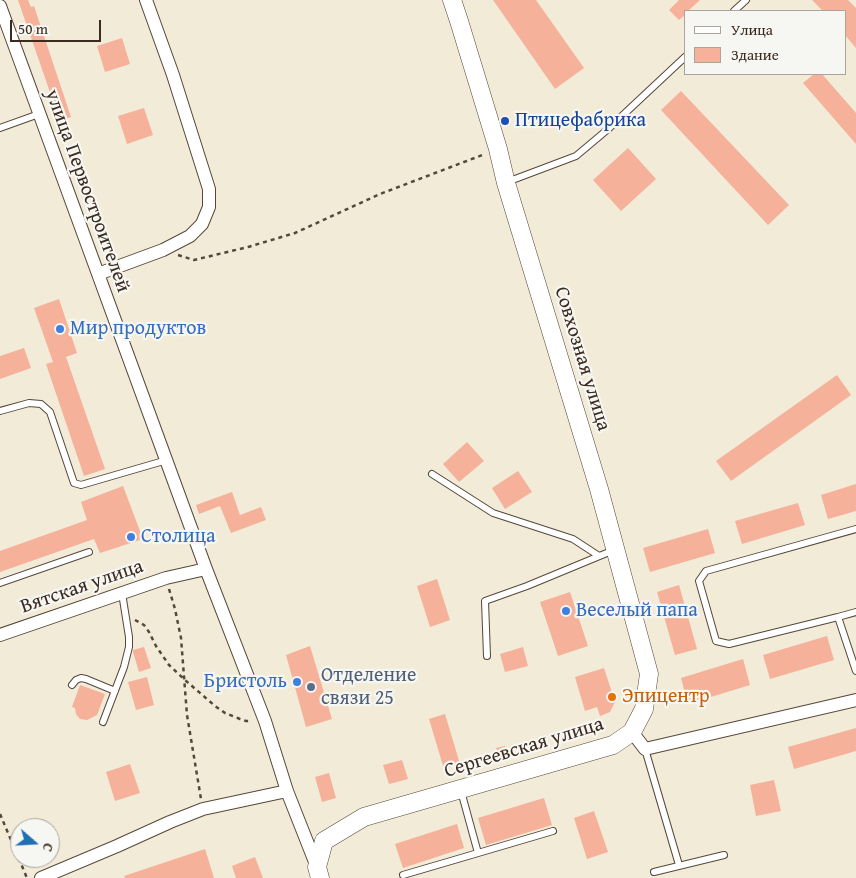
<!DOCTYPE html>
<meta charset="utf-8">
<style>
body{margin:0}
#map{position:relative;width:856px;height:878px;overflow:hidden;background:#f1ebd8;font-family:"Gentium Book Plus",serif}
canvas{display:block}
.legend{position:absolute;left:684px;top:10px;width:162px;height:65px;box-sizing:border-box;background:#f6f6f2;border:1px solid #aba49d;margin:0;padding:6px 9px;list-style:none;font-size:15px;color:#3b2a1e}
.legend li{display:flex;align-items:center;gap:10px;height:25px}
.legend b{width:25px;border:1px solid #aba49d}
.north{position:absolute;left:10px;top:818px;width:50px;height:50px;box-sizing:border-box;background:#f6f6f2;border:1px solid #aba49d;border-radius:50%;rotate:109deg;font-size:14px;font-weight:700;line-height:20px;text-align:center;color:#3b2a1e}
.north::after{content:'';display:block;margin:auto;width:18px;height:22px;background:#1f6fb2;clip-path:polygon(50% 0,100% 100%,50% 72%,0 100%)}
.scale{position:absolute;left:10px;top:20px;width:91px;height:22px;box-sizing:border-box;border:2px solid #3b2a1e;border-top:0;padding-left:6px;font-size:15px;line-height:18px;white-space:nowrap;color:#3b2a1e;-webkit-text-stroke:4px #f6f6f2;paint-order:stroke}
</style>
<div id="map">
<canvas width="856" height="878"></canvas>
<ul class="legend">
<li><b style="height:6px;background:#fff"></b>Улица</li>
<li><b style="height:14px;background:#f5b19a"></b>Здание</li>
</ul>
<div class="north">С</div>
<div class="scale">50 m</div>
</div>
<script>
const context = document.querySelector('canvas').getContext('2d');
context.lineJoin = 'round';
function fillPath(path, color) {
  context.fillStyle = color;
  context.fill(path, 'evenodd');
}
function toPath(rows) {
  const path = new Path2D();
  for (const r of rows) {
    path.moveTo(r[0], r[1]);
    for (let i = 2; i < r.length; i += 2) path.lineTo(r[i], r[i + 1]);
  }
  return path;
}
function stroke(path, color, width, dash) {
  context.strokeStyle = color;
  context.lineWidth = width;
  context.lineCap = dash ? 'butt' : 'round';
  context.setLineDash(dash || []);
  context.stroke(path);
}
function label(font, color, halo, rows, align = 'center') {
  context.font = font + ' "Gentium Book Plus",serif';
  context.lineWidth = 4.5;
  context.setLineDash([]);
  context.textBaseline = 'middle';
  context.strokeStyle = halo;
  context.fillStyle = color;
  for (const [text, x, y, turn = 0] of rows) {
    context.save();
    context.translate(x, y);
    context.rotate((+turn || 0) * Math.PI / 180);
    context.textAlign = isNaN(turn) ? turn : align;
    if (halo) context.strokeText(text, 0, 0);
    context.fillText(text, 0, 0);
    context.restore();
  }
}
const building = toPath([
 [18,0,28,0,31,7,34,6,71,117,60,121],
 [493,0,536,0,584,68,555,89],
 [679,0,700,0,688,11,685,11,685,15,679,20,669,10],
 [812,0,848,0,856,8,856,48,845,35,845,11,823,11],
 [122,38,130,64,105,72,97,46],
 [814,74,822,74,856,113,856,144,803,83],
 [681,91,789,205,768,225,661,110],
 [144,108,153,135,127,144,118,116],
 [628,148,656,179,621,211,593,180],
 [59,299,77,353,66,357,105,469,84,476,46,364,53,362,34,308],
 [24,348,31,368,0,379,0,356],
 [837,375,851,395,731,481,716,461],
 [467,442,484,461,459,482,443,464],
 [518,471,532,492,505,509,492,488],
 [856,484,856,511,828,519,821,495],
 [123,486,143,539,100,553,94,539,0,572,0,551,87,520,81,502],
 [232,492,240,515,261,507,266,520,231,533,220,506,199,514,196,505],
 [798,503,805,525,742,544,735,521],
 [708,529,715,553,650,572,643,548],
 [437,579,450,620,430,627,417,586],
 [679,585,697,649,675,655,657,592],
 [570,592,588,646,558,656,540,602],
 [827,636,834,660,770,679,763,655],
 [310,646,332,719,306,727,286,655],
 [144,647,151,668,139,672,133,652,133,650],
 [523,647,528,666,505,672,500,654],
 [743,659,750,685,688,704,681,678],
 [604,668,615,702,610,712,600,716,597,707,585,711,575,677],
 [147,677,154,705,136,710,128,682],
 [80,685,105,694,97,715,87,720,80,719,76,714,75,708,72,707],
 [445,714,460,764,444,769,429,719],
 [856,728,856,751,794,769,788,747],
 [505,746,508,755,499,757,496,748],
 [402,760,408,779,389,784,383,765],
 [130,764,140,793,115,801,106,772],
 [329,773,336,798,322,802,315,777],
 [774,780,781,811,756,816,750,785],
 [544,798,552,825,486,845,478,818],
 [594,811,608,852,587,859,574,818],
 [457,824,464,848,403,868,395,844],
 [205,849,214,878,125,878,124,876],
 [255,857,263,878,236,878,232,866]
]);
const path = toPath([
 [178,255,194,260,248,247,295,233,380,194,485,154],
 [169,589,175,609,181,638,187,715,201,799],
 [135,620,144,625,149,632,156,646,169,665,185,680,215,706,225,713,240,719,246,721,252,721],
 [0,814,27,878]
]);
const lane = toPath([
 [734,11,746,0],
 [0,128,39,114],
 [507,182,576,156,607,130,685,57],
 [0,411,29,403,41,404,50,412,74,483,81,485,167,460],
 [432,474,493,513,573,539,599,556],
 [856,529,706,571,699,581,716,641,729,644,838,617,856,671],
 [0,583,89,552],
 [838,617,856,612],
 [487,656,485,601,527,586,614,550],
 [72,685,76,680,81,678,86,679,115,691],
 [103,722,124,667,129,647,129,637,122,593],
 [645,749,679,865],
 [461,791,478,853],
 [654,872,724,855],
 [403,875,553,831]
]);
const street = toPath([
 [0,6,206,569,265,721,287,791,317,867],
 [98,274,163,250,190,236,202,224,209,207,209,189,173,75,146,0],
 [0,635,166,578,206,569],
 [632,732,645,749,856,700],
 [41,878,117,846,170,822,203,809,287,791]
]);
const secondary = toPath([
 [320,878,317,867,324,841,364,817,613,745,632,732,644,709,649,674,599,489,506,183,498,149,459,21,452,0]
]);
const markers = [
 [505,121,5,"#1a4fb4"],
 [60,329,5,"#3f7fe0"],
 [131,537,5,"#3f7fe0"],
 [566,611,5,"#3f7fe0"],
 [297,682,5,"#3f7fe0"],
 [311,687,5,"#5c6f8a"],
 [612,697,5,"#e8710a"]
];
const transitNames = [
 ["Птицефабрика",515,121]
];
const streetNames = [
 ["улица Первостроителей",87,191,70],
 ["Совхозная улица",582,359,73],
 ["Вятская улица",82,587,-19],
 ["Сергеевская улица",524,748,-17]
];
const shopNames = [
 ["Мир продуктов",70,329],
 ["Столица",141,537],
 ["Веселый папа",576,611],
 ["Бристоль",287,682,"right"]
];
const serviceNames = [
 ["Отделение",321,676],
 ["связи 25",321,699]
];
const foodNames = [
 ["Эпицентр",622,697]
];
fillPath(building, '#f5b19a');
stroke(lane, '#56473a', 8);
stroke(street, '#56473a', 14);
stroke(secondary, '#56473a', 19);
stroke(path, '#56473a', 2.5, [4, 4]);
stroke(lane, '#fff', 6);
stroke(street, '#fff', 12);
stroke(secondary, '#fff', 18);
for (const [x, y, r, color] of markers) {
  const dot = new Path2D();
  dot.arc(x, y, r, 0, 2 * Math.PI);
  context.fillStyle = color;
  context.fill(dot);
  stroke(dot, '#f6f6f2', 2);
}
label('20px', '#164399', '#f6f6f2', transitNames, 'left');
label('20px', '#3b2a1e', '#f6f6f2', streetNames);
label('20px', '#366cbe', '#f6f6f2', shopNames, 'left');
label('20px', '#4e5e75', '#f6f6f2', serviceNames, 'left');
label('20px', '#c56008', '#f6f6f2', foodNames, 'left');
</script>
